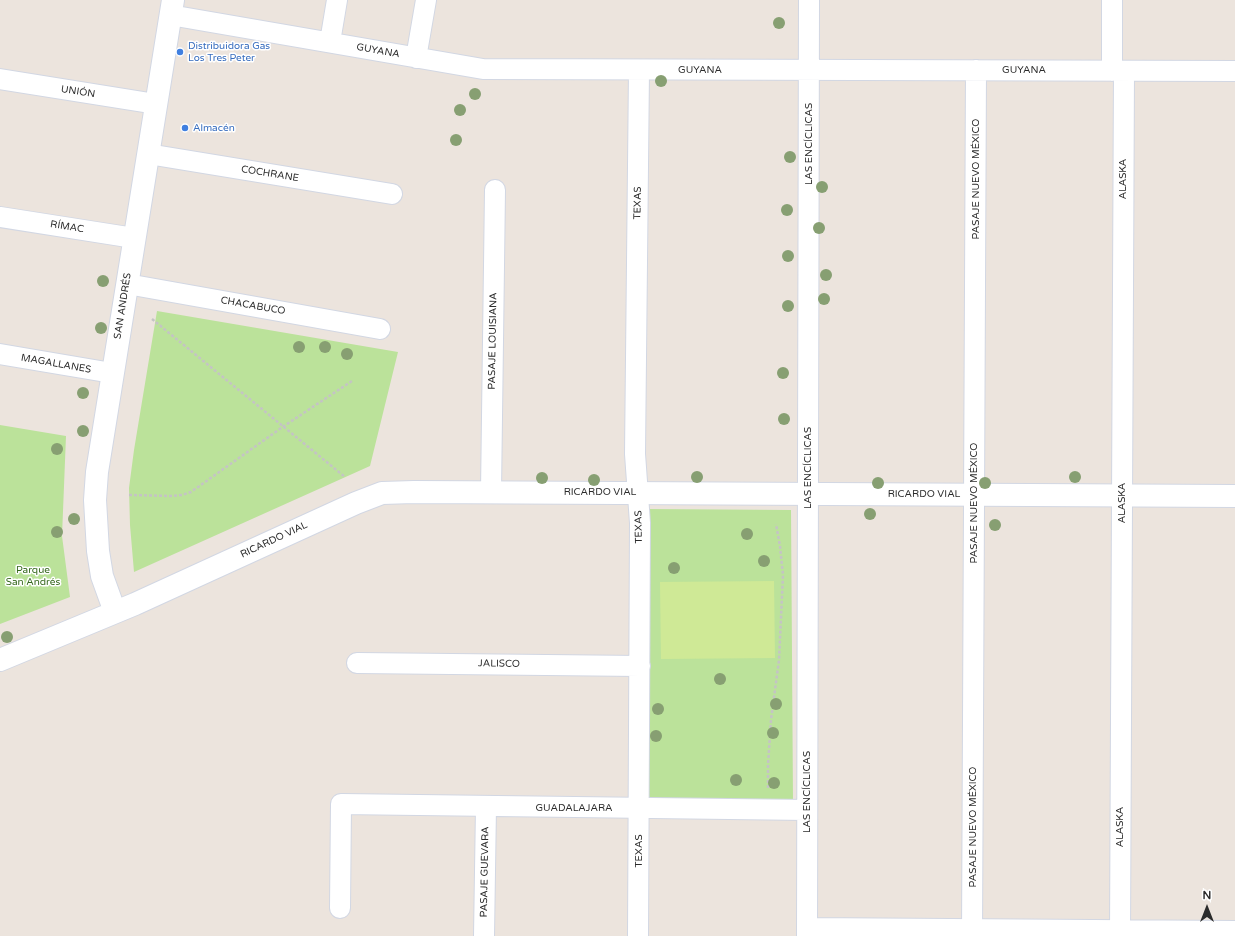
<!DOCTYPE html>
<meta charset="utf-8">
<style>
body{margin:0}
#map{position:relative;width:1235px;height:936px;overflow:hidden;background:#ece4dd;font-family:"Varela Round",sans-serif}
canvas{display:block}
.north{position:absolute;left:1187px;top:888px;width:40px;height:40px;-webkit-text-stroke:3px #fff;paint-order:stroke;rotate:0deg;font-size:11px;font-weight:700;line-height:16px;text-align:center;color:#2b2b2b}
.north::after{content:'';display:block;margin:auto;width:14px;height:18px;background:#2b2b2b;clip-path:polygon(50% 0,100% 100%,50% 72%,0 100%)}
</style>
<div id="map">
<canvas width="1235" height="936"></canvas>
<div class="north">N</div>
</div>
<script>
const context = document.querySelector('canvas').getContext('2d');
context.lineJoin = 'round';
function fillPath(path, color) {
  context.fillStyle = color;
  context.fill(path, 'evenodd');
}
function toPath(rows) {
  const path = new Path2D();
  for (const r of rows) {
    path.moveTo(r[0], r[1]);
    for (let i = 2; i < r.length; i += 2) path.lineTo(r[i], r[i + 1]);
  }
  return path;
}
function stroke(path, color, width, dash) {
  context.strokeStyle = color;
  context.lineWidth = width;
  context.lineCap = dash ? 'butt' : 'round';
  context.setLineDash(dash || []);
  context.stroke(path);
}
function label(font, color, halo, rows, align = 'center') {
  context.font = font + ' "Varela Round",sans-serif';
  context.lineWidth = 3;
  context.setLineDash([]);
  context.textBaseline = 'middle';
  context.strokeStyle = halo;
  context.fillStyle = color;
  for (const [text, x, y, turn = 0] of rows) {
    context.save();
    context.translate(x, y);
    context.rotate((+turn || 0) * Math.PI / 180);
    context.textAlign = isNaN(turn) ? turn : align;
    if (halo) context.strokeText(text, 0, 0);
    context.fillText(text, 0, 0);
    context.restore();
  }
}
const green = toPath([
 [157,311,398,352,370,466,134,572,130,525,129,488,134,450],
 [0,425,66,436,62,536,70,597,0,624],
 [646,509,791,510,793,802,648,798]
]);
const pitch = toPath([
 [774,581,775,658,661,659,660,582]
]);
const path = toPath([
 [152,319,345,477],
 [129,495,172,496,182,495,191,492,284,426,352,381],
 [768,788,768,765,771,720,779,660,783,575,780,546,776,524]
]);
const minor = toPath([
 [170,15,483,69,1235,71],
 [330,42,337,0],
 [416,58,426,0],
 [1112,71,1112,0],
 [0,79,156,104],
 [148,154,392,194],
 [0,217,134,238],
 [127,284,380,329],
 [0,354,112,373],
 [491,492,495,190],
 [357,663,640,666],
 [340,908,341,804,807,810],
 [807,928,1235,931],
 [484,936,486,807],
 [638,936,640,523,635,454,639,70],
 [807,936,809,0],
 [972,936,976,70],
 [1120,936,1124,71]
]);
const tertiary = toPath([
 [115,612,102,576,98,551,95,500,97,472,173,0],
 [0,660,135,604,356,503,382,493,414,492,1235,496]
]);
const trees = [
 [779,23],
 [661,81],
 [475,94],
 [460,110],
 [456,140],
 [790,157],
 [822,187],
 [787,210],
 [819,228],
 [788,256],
 [826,275],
 [103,281],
 [824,299],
 [788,306],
 [101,328],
 [299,347],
 [325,347],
 [347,354],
 [783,373],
 [83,393],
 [784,419],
 [83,431],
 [57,449],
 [697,477],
 [1075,477],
 [542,478],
 [594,480],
 [878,483],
 [985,483],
 [870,514],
 [74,519],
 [995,525],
 [57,532],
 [747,534],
 [764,561],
 [674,568],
 [7,637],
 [720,679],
 [776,704],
 [658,709],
 [773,733],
 [656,736],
 [736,780],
 [774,783]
];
const markers = [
 [180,52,4,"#3f7fe0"],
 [185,128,4,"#3f7fe0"]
];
const shopNames = [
 ["Distribuidora Gas",188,46],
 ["Los Tres Peter",188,58],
 ["Almacén",193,128]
];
const streetNames = [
 ["GUYANA",378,51,10],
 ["GUYANA",700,70],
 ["GUYANA",1024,70],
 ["UNIÓN",78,92,9],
 ["LAS ENCÍCLICAS",809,144,-90],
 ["COCHRANE",270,174,9],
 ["PASAJE NUEVO MÉXICO",976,179,-90],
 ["ALASKA",1123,179,-90],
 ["TEXAS",638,203,-89],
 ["RÍMAC",67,227,9],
 ["SAN ANDRÉS",123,306,-81],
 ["CHACABUCO",253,306,10],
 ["PASAJE LOUISIANA",493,341,-89],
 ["MAGALLANES",56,364,10],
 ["LAS ENCÍCLICAS",808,468,-90],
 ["RICARDO VIAL",600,492],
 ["RICARDO VIAL",924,494],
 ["PASAJE NUEVO MÉXICO",974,503,-90],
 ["ALASKA",1122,503,-90],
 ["TEXAS",639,527,-91],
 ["RICARDO VIAL",274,540,-25],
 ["JALISCO",499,664,1],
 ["LAS ENCÍCLICAS",807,792,-90],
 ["GUADALAJARA",574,808],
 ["PASAJE NUEVO MÉXICO",973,827,-90],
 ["ALASKA",1120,827,-90],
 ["TEXAS",639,851,-90],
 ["PASAJE GUEVARA",485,872,-89]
];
const parkNames = [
 ["Parque",33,570],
 ["San Andrés",33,582]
];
fillPath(green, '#bbe29a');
fillPath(pitch, '#cfe996');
stroke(minor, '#d2d7e3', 22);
stroke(tertiary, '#d2d7e3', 24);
stroke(path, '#c4c4c4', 2.5, [3, 2]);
stroke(minor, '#fff', 20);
stroke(tertiary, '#fff', 22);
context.fillStyle = '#879f72';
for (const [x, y] of trees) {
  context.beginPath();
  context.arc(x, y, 6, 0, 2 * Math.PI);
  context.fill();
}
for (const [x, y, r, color] of markers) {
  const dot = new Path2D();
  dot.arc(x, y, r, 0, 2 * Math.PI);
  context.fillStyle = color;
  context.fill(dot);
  stroke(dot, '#fff', 1.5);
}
label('10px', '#366cbe', '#fff', shopNames, 'left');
label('10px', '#2b2b2b', '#fff', streetNames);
label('10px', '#34671b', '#fff', parkNames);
</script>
